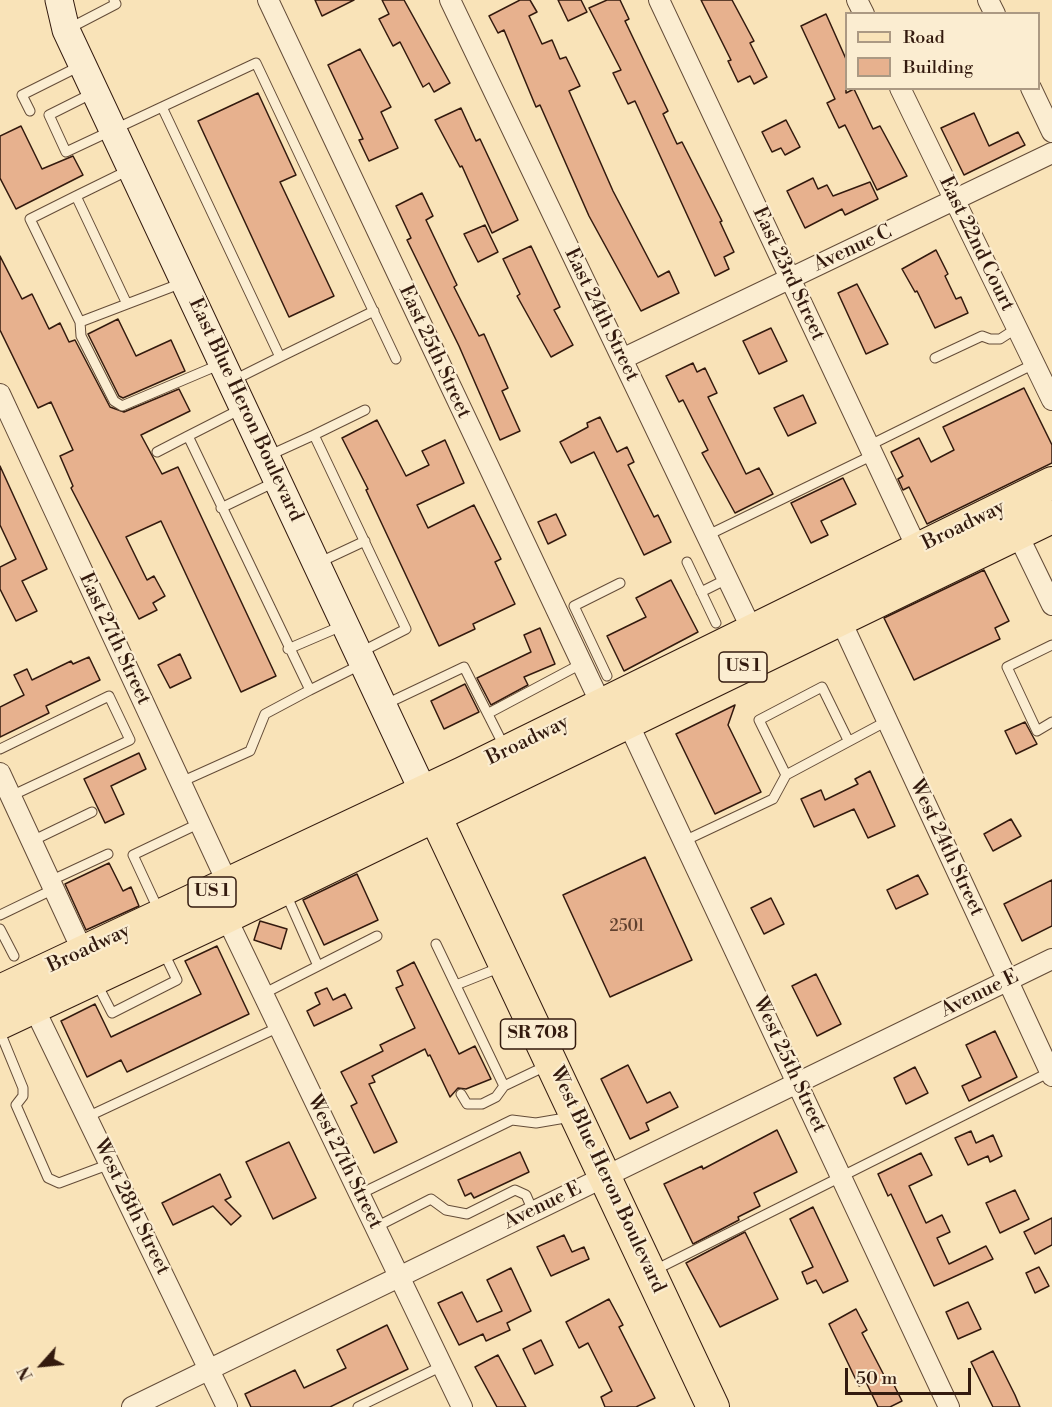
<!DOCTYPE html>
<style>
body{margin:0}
#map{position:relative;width:1052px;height:1407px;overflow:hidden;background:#f9e3b8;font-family:"Libre Bodoni",serif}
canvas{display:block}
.legend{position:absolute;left:845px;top:12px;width:195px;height:78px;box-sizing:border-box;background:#fbedd1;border:2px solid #ab9983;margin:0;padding:8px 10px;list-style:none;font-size:18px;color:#331a0e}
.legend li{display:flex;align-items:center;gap:12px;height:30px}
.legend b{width:30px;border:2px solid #ab9983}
.north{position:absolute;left:12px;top:1335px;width:60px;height:60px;-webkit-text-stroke:4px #fbedd1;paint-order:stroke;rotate:243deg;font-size:16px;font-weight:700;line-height:24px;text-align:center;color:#331a0e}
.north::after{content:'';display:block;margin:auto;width:21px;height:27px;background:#331a0e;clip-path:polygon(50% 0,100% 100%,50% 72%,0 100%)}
.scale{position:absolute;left:845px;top:1368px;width:126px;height:27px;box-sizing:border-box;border:3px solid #331a0e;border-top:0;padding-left:8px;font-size:18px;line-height:21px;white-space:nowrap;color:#331a0e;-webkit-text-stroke:4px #fbedd1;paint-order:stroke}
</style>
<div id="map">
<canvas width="1052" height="1407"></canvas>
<ul class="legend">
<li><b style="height:8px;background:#f9e3b8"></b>Road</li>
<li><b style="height:16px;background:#e7b18e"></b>Building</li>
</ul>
<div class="north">N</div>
<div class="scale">50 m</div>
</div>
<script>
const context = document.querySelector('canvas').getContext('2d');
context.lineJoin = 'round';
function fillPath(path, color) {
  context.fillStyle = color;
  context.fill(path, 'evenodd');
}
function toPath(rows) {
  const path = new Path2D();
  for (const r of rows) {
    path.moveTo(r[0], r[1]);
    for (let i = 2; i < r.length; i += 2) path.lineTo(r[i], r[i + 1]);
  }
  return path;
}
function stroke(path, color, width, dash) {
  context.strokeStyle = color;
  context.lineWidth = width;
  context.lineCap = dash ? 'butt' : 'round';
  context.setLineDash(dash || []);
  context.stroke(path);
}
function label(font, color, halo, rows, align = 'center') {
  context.font = font + ' "Libre Bodoni",serif';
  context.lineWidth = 4.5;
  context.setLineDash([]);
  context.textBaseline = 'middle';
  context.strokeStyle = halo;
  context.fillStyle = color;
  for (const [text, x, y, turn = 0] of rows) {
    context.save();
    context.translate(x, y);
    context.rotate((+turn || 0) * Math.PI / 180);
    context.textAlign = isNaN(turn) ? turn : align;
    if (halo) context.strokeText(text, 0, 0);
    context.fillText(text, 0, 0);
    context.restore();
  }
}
const building = toPath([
 [315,0,354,0,322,16,315,0],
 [382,0,404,0,450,83,434,92,429,83,423,87,400,42,393,46,379,19,389,14,382,0],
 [520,0,530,0,537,12,529,16,542,44,552,40,560,59,566,57,580,86,569,91,613,191,658,277,669,271,679,293,641,311,589,216,540,105,536,107,504,30,498,33,489,16,520,0],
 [558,0,581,0,587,12,568,21,558,0],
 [607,0,620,0,629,19,625,21,668,111,663,114,677,144,682,142,722,221,720,222,734,252,724,257,729,269,715,276,635,101,628,104,613,73,621,70,589,8,607,0],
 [701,0,732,0,754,41,750,43,767,77,754,84,750,76,738,82,728,61,731,60,701,0],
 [826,14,846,59,846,93,854,89,873,129,880,126,907,176,877,190,845,125,839,128,827,103,835,99,801,26,826,14],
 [360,49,391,107,381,112,398,148,369,161,359,140,363,139,328,65,360,49],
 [258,93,296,175,280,182,334,296,289,317,198,121,258,93],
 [461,108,476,141,480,139,518,220,492,233,462,166,460,167,435,120,461,108],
 [974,113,989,146,1018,132,1025,145,964,175,941,128,974,113],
 [786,120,800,147,785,155,781,148,772,152,762,132,786,120],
 [21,126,42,169,73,156,83,175,16,209,0,178,0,136,21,126],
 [813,178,818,189,827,185,833,196,870,182,878,199,845,215,842,209,805,228,787,191,813,178],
 [422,193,433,216,426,220,457,285,454,287,479,336,484,334,508,388,502,391,520,431,500,440,459,346,407,240,411,238,396,206,422,193],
 [485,225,498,252,478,262,464,234,485,225],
 [531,246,560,307,554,310,573,345,551,357,517,296,520,294,503,259,531,246],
 [936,250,948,274,945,276,956,299,961,297,968,313,935,328,917,291,915,292,902,269,936,250],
 [0,256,22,299,32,294,49,329,60,323,69,342,75,340,110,407,124,412,179,389,190,411,141,435,162,474,178,467,276,676,241,692,161,521,126,537,147,580,154,576,165,596,153,603,157,610,139,619,71,488,73,486,60,456,73,450,51,402,38,408,0,330,0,256],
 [857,284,888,344,866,354,838,293,857,284],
 [118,319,136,356,171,340,185,371,123,398,119,396,88,334,118,319],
 [771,328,787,361,759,374,743,341,771,328],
 [693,363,697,372,705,368,717,393,708,397,746,474,759,468,773,494,735,513,702,453,708,450,683,400,679,402,666,376,693,363],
 [1024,388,1052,445,1052,463,927,524,909,487,903,490,898,479,903,476,891,452,919,438,931,462,954,450,943,427,1024,388],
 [803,395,816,423,788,436,774,408,803,395],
 [600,417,617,452,627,447,634,462,628,465,654,517,658,515,671,542,644,555,594,452,571,463,560,442,588,427,587,423,600,417],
 [377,420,406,476,429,465,422,451,445,440,464,483,417,505,428,528,474,505,501,559,495,562,515,604,473,624,475,629,439,646,366,490,368,489,342,438,377,420],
 [0,466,47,569,22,581,37,611,16,621,0,589,0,567,16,559,0,525,0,466],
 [843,478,856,504,821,521,828,535,811,543,791,503,843,478],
 [556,514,566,535,548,544,538,522,556,514],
 [984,570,1009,621,995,628,1000,639,914,680,884,618,984,570],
 [671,580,698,632,624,671,607,636,646,617,636,598,671,580],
 [540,628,555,664,524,677,528,685,491,705,477,678,531,652,524,635,540,628],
 [180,654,191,678,170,688,158,665,180,654],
 [89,657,100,680,46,706,49,713,0,737,0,707,24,695,14,675,27,669,32,680,71,661,73,664,89,657],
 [465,684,479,712,444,729,431,701,465,684],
 [735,705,728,725,761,792,715,814,676,734,735,705],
 [1025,722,1037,744,1016,754,1005,731,1025,722],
 [139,753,146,769,111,786,124,814,105,823,84,779,139,753],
 [870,771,895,826,868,838,854,809,814,827,801,799,821,790,825,800,858,784,855,779,870,771],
 [1011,819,1021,836,993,851,984,834,1011,819],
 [645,857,692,960,610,997,563,895,645,857],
 [109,863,123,891,131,887,139,906,86,930,65,884,109,863],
 [357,874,378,920,324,945,303,900,357,874],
 [918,875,928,894,896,909,887,890,918,875],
 [1052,880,1052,926,1022,941,1004,904,1052,880],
 [771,898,784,924,764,934,751,908,771,898],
 [260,921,287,929,281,949,254,940,260,921],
 [217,946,249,1014,127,1072,121,1060,87,1077,61,1021,95,1004,111,1037,201,994,185,961,217,946],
 [414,962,459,1054,475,1046,491,1079,466,1089,458,1088,450,1097,430,1055,428,1056,425,1049,372,1076,375,1082,369,1084,397,1142,374,1153,351,1106,357,1103,341,1072,383,1051,380,1045,415,1028,396,988,403,985,397,971,414,962],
 [816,974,841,1024,817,1036,792,986,816,974],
 [327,988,333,1000,345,994,352,1008,314,1026,307,1011,320,1004,315,993,327,988],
 [995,1031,1017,1077,969,1101,962,1086,981,1077,966,1045,995,1031],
 [628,1065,647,1103,670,1092,678,1107,646,1123,649,1130,630,1139,601,1079,628,1065],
 [915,1067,928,1093,906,1104,894,1078,915,1067],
 [777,1130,797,1172,754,1193,760,1206,738,1217,739,1220,693,1244,664,1184,702,1166,703,1169,777,1130],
 [971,1131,976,1143,993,1135,1002,1156,990,1162,988,1156,968,1165,955,1138,971,1131],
 [289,1142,316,1198,273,1219,246,1162,289,1142],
 [520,1152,529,1172,474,1198,471,1193,465,1196,458,1180,520,1152],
 [921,1153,932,1175,909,1186,926,1223,942,1215,950,1232,937,1238,949,1264,986,1246,993,1259,934,1286,891,1194,888,1196,878,1174,921,1153],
 [220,1174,231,1197,225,1200,241,1216,231,1225,213,1206,173,1225,162,1203,220,1174],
 [1015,1190,1029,1219,1000,1233,986,1203,1015,1190],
 [813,1207,848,1281,823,1293,816,1280,807,1284,802,1272,813,1267,790,1219,813,1207],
 [1052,1218,1052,1245,1035,1254,1024,1232,1052,1218],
 [745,1232,778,1299,720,1327,686,1263,745,1232],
 [564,1235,572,1252,584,1247,589,1259,551,1276,537,1247,564,1235],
 [1039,1267,1049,1286,1035,1293,1026,1273,1039,1267],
 [511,1268,531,1311,507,1323,510,1330,486,1341,483,1334,459,1345,438,1303,462,1292,477,1322,502,1311,487,1280,511,1268],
 [609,1299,623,1325,619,1327,655,1398,636,1407,605,1407,601,1397,612,1391,588,1343,579,1348,566,1322,609,1299],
 [968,1302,981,1329,958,1339,946,1312,968,1302],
 [856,1309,867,1330,862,1333,887,1381,891,1379,902,1401,890,1407,878,1407,866,1382,859,1386,829,1324,856,1309],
 [387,1325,408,1369,330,1407,251,1407,245,1394,295,1370,304,1388,346,1368,337,1350,387,1325],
 [541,1340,553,1365,535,1374,523,1349,541,1340],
 [993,1351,1015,1395,1020,1407,993,1407,971,1362,993,1351],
 [498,1355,526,1407,497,1407,475,1367,498,1355]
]);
const lane = toPath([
 [68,29,116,4,114,0],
 [93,93,49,115,66,152,162,107,280,357,232,381],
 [162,107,256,63,396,359],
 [30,111,22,95,80,66],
 [76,196,127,304,80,322,30,219,76,196,129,170],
 [127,304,182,283],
 [80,322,81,336,114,401,122,406,221,364],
 [280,357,374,311],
 [935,358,982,336,990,339,1000,339,1017,328],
 [868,446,1034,364],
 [157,452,188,436],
 [270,455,314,435],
 [221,508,275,482],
 [706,536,873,455],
 [687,562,716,623],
 [318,563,365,541],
 [701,592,727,579],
 [1052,645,1007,667,1037,731,1052,722],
 [288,649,344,625],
 [361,652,406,629,314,435,365,410],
 [607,676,574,606,620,583],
 [310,690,362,664],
 [386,704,464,667,504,746],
 [489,713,581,664],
 [0,749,109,696,130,740,11,796],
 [786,775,759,720,822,687,848,740],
 [181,782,250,751,265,714,310,690,188,436,241,409],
 [32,841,92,812],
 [684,841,773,799,786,775,887,721],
 [50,881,108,854],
 [159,911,133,855,200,823],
 [0,915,54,889],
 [0,929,14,956],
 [436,944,504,1086],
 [318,966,377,936],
 [96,982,112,1013,177,980,163,951],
 [456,985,501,967],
 [263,994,318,966,286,894],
 [0,1032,23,1088,23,1096,16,1105,48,1178,59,1183,110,1164],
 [461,1094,467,1104,482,1104,496,1097,504,1086,548,1065],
 [87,1117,279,1027],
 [360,1194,512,1120,536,1123,571,1117],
 [376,1227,431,1199,446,1210,467,1214,515,1190,526,1195,533,1211],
 [655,1270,1050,1072],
 [358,1407,442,1366]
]);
const street = toPath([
 [268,0,601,704],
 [450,0,752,630],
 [659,0,917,548],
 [857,0,864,14],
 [988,0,995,14],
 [900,88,1052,400],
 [1031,88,1052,132],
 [622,359,1052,153],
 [0,394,228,884],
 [1017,533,1052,605],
 [840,619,1052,1076],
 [628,723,949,1407],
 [0,773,83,952],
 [226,917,462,1407],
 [34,1008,227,1407],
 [132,1407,1052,959]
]);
const secondary = toPath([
 [59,0,66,30,423,791]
]);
const primary = toPath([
 [426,797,713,1407],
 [0,991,463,773,1052,483],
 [0,1023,226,917,1052,517]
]);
const numberNames = [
 ["2501",627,927]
];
const shields = [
 [743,667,48],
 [212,892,48],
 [538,1034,75]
];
const shieldNames = [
 ["US 1",743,667],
 ["US 1",212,892],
 ["SR 708",538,1034]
];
const streetNames = [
 ["East 22nd Court",976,244,64],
 ["Avenue C",853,249,-25],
 ["East 23rd Street",788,274,65],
 ["East 24th Street",601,315,64],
 ["East 25th Street",434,352,65],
 ["East Blue Heron Boulevard",245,410,65],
 ["Broadway",964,526,-26],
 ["East 27th Street",114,639,65],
 ["Broadway",528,741,-26],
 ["West 24th Street",946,848,65],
 ["Broadway",89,949,-25],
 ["Avenue E",980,994,-26],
 ["West 25th Street",789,1065,65],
 ["West 27th Street",344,1162,64],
 ["West Blue Heron Boulevard",607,1180,65],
 ["Avenue E",543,1206,-26],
 ["West 28th Street",131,1207,64]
];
fillPath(building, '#e7b18e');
stroke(building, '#331a0e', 1.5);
stroke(lane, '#644c38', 11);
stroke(street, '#644c38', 22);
stroke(secondary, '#331a0e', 29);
stroke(primary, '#331a0e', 34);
stroke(lane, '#fbedd1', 9);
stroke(street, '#fbedd1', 20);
stroke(secondary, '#fbedd1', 27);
stroke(primary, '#f9e3b8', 32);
label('16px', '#60402e', null, numberNames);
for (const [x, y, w] of shields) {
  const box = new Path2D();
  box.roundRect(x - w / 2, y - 15, w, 30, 4.5);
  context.fillStyle = '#fbedd1';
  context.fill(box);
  stroke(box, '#331a0e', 1.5);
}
label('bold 18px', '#331a0e', null, shieldNames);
label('20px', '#331a0e', '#fbedd1', streetNames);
</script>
